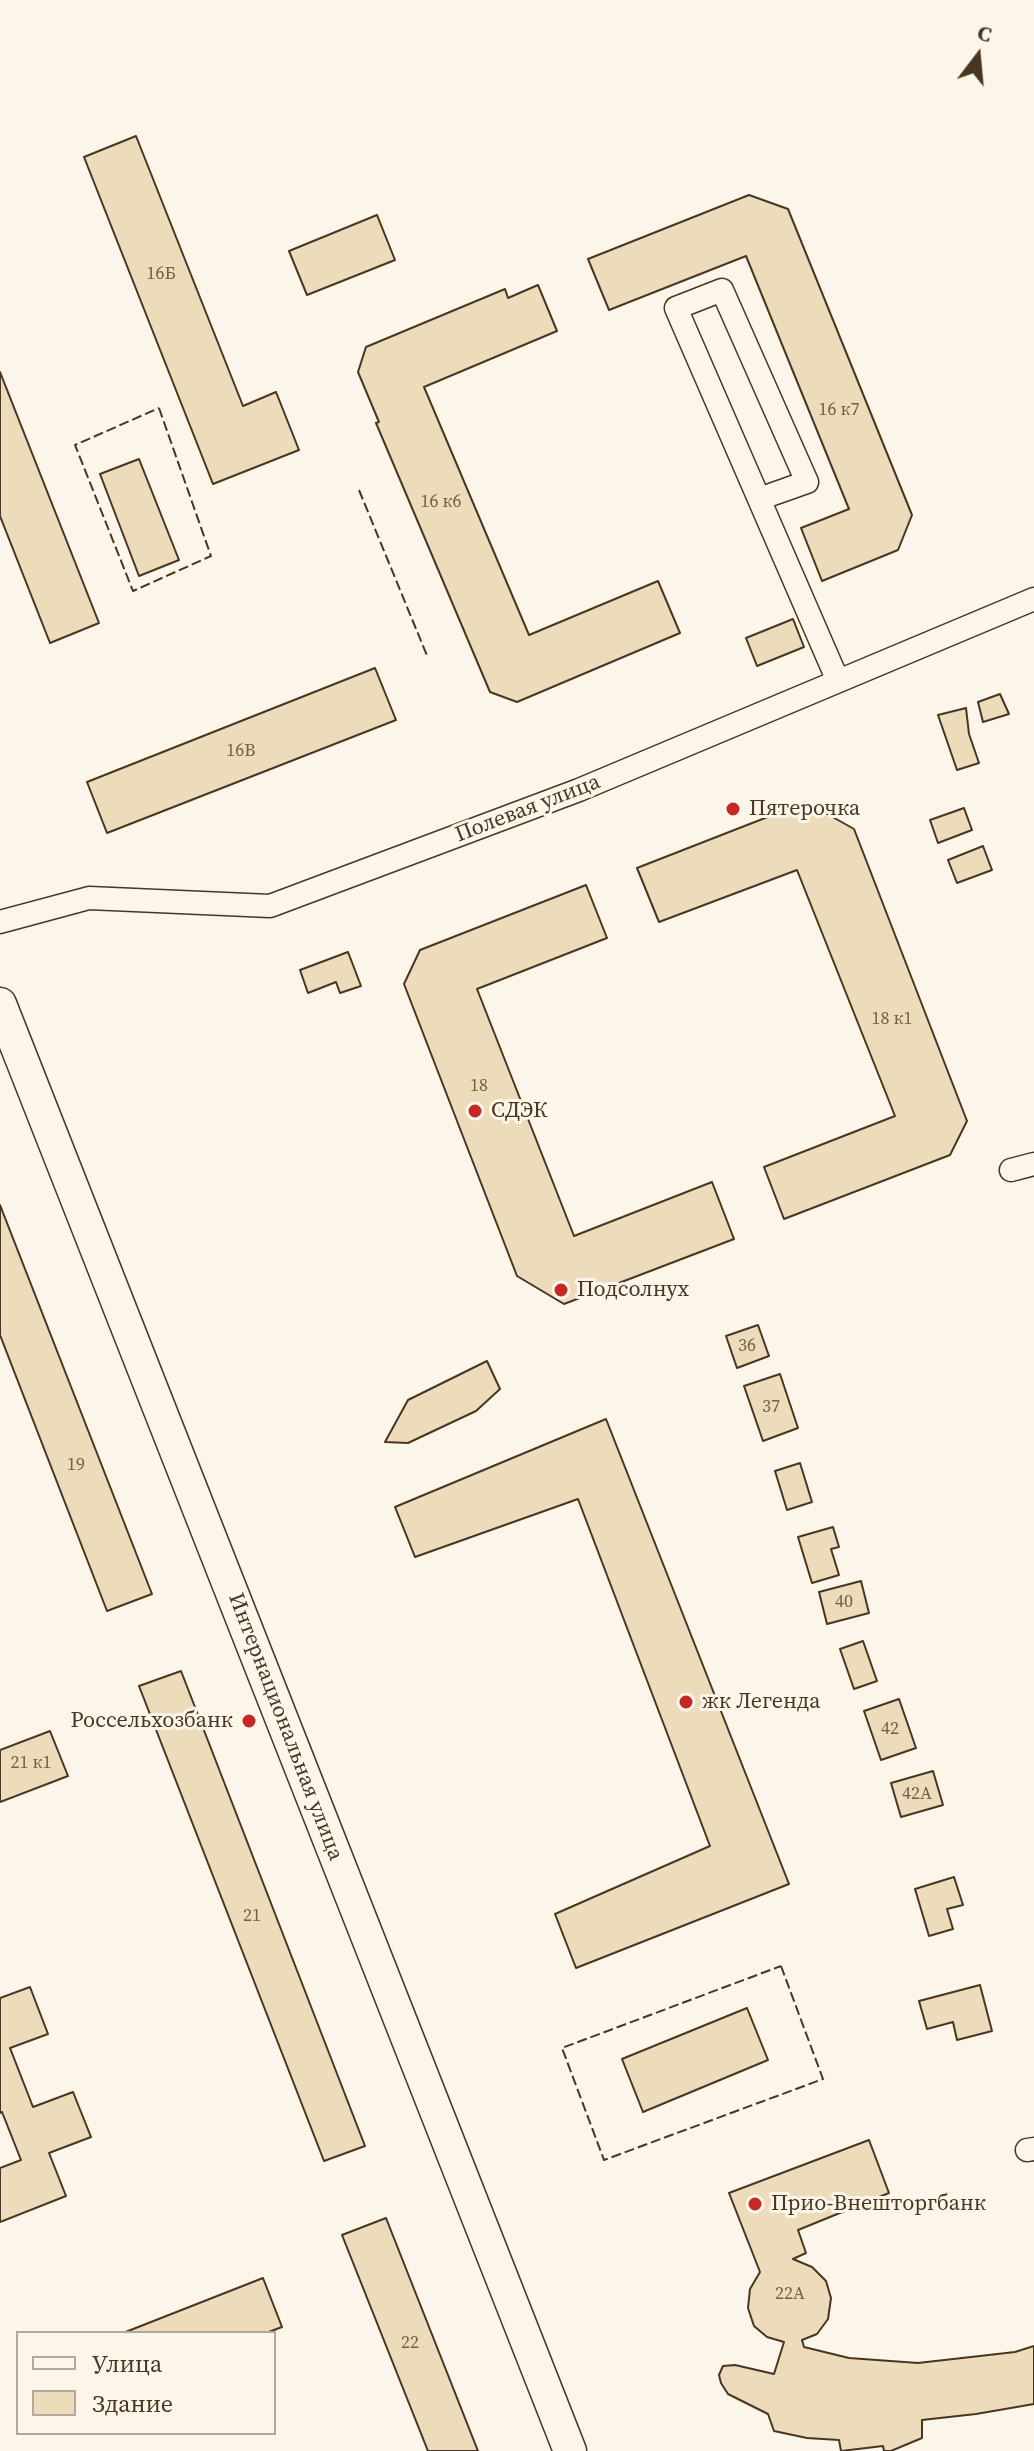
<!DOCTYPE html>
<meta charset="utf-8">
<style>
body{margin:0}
#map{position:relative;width:1034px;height:2451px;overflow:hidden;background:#fbf6e9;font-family:"Source Serif 4",serif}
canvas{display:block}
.legend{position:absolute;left:16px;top:2331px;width:260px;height:104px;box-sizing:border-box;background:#fbf6e9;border:2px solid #b4a999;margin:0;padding:10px 14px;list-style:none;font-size:24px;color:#4a3520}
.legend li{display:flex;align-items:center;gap:16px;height:40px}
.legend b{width:40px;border:2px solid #b4a999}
.north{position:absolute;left:938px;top:16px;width:80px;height:80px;-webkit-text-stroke:6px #fbf6e9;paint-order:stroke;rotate:16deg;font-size:22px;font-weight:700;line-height:32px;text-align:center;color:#4a3520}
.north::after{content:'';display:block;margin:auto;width:28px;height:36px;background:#4a3520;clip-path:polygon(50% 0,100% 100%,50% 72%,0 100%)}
</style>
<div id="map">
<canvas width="1034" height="2451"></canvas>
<ul class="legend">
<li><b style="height:10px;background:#fbf6e9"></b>Улица</li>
<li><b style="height:22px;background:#ecdcbc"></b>Здание</li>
</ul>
<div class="north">С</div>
</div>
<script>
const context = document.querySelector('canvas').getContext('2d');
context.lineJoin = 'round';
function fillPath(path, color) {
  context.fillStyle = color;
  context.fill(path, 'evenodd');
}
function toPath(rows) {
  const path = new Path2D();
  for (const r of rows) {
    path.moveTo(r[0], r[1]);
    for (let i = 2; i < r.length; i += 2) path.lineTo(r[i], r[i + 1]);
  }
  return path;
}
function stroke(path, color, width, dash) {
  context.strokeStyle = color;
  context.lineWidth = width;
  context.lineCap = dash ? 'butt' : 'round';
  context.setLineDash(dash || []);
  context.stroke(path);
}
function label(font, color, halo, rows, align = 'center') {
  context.font = font + ' "Source Serif 4",serif';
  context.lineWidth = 6;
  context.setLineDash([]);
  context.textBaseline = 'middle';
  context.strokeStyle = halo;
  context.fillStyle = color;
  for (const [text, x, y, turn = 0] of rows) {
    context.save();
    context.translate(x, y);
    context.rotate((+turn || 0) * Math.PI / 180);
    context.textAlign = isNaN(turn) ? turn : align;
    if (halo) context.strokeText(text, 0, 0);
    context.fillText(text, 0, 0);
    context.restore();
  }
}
const building = toPath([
 [136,136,243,406,276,392,299,450,213,484,84,157,136,136],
 [749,195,788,209,912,515,898,550,822,581,801,528,849,509,746,256,609,310,588,259,749,195],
 [377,215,395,260,307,295,289,251,377,215],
 [538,285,557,331,424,387,529,635,658,581,680,633,517,702,490,692,376,423,379,422,358,372,366,347,505,289,508,298,538,285],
 [0,372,99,623,50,643,0,516,0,372],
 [139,459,179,560,139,576,100,474,139,459],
 [793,619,804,647,757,666,746,638,793,619],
 [375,668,396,720,107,833,87,782,375,668],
 [1000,694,1009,714,983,722,978,702,1000,694],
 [966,708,969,734,979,763,957,770,938,715,966,708],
 [806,802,854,829,967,1121,950,1155,784,1219,764,1167,895,1116,797,870,659,922,637,868,806,802],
 [964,808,972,830,938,843,930,820,964,808],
 [983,846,992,870,957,883,948,860,983,846],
 [586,885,607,938,477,989,574,1236,712,1182,734,1239,564,1304,517,1276,404,984,420,950,586,885],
 [348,952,361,986,340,993,336,982,308,993,300,970,348,952],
 [0,1205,152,1594,107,1611,0,1335,0,1205],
 [758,1325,769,1356,737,1368,726,1336,758,1325],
 [487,1361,500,1389,476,1411,408,1443,385,1442,408,1400,487,1361],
 [780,1374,798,1428,763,1441,744,1386,780,1374],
 [606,1419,789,1884,576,1968,555,1914,710,1846,578,1499,415,1557,395,1507,606,1419],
 [800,1463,812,1502,787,1510,775,1471,800,1463],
 [833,1527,839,1547,831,1549,839,1575,812,1583,798,1537,833,1527],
 [861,1581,869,1613,827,1624,819,1592,861,1581],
 [863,1641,877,1681,854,1689,840,1649,863,1641],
 [181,1671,365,2146,324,2161,139,1686,181,1671],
 [899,1699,916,1748,881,1760,864,1711,899,1699],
 [50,1731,68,1776,0,1802,0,1750,50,1731],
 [933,1771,943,1805,901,1817,891,1783,933,1771],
 [954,1877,963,1905,947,1909,953,1929,929,1936,915,1889,954,1877],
 [980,1985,992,2031,957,2040,953,2022,927,2029,919,2001,980,1985],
 [30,1987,48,2034,10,2048,33,2107,73,2092,91,2137,49,2153,66,2196,0,2222,0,2168,21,2160,2,2112,0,2113,0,1998,30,1987],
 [747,2008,768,2060,643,2112,622,2059,747,2008],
 [869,2140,889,2193,798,2230,806,2253,793,2259,812,2267,826,2281,831,2298,828,2319,817,2334,802,2340,804,2347,849,2358,918,2363,1015,2352,1034,2346,1034,2404,976,2414,922,2420,922,2438,891,2451,884,2451,883,2446,841,2451,839,2440,807,2438,774,2431,768,2414,728,2394,721,2383,719,2375,723,2366,735,2365,774,2374,784,2342,767,2337,754,2326,748,2308,750,2289,760,2272,729,2193,869,2140],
 [386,2218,478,2451,428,2451,342,2235,386,2218],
 [263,2278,282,2327,266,2333,123,2333,263,2278]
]);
const minor = toPath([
 [759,499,807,482,722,290,676,308,759,499,838,681],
 [0,922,89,898,270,906,579,790,1034,599],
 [1011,1170,1034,1164],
 [1027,2150,1034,2149]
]);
const secondary = toPath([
 [0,1004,570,2451]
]);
const fence = toPath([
 [159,408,211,556,133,591,75,445,159,408],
 [359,490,428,658],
 [781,1966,823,2079,604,2160,562,2048,781,1966]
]);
const markers = [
 [733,809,8,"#c62828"],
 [475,1111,8,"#c62828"],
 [561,1290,8,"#c62828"],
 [686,1702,8,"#c62828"],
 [249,1721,8,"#c62828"],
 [755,2204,8,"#c62828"]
];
const numberNames = [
 ["16Б",161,274],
 ["16 к7",839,410],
 ["16 к6",441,502],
 ["16В",241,751],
 ["18 к1",892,1019],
 ["18",479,1086],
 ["36",747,1346],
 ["37",771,1407],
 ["19",76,1465],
 ["40",844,1602],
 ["42",890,1729],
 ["21 к1",31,1763],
 ["42А",917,1794],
 ["21",252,1916],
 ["22А",790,2294],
 ["22",410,2343]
];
const streetNames = [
 ["Полевая улица",528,809,-21],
 ["Интернациональная улица",285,1727,69]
];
const poiNames = [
 ["Пятерочка",749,809],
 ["СДЭК",491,1111],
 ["Подсолнух",577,1290],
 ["жк Легенда",702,1702],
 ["Россельхозбанк",233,1721,"right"],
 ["Прио-Внешторгбанк",771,2204]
];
fillPath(building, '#ecdcbc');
stroke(building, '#4a3520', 2);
stroke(minor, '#4a3520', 25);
stroke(secondary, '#4a3520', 35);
stroke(minor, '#fbf6e9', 22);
stroke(secondary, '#fbf6e9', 32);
stroke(fence, '#4a3520', 2, [10, 4]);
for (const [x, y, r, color] of markers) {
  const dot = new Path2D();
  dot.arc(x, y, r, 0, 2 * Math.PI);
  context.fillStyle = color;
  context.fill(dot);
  stroke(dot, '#fbf6e9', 3);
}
label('18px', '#725f47', null, numberNames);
label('22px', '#4a3520', '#fbf6e9', streetNames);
label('22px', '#4a3520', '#fbf6e9', poiNames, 'left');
</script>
